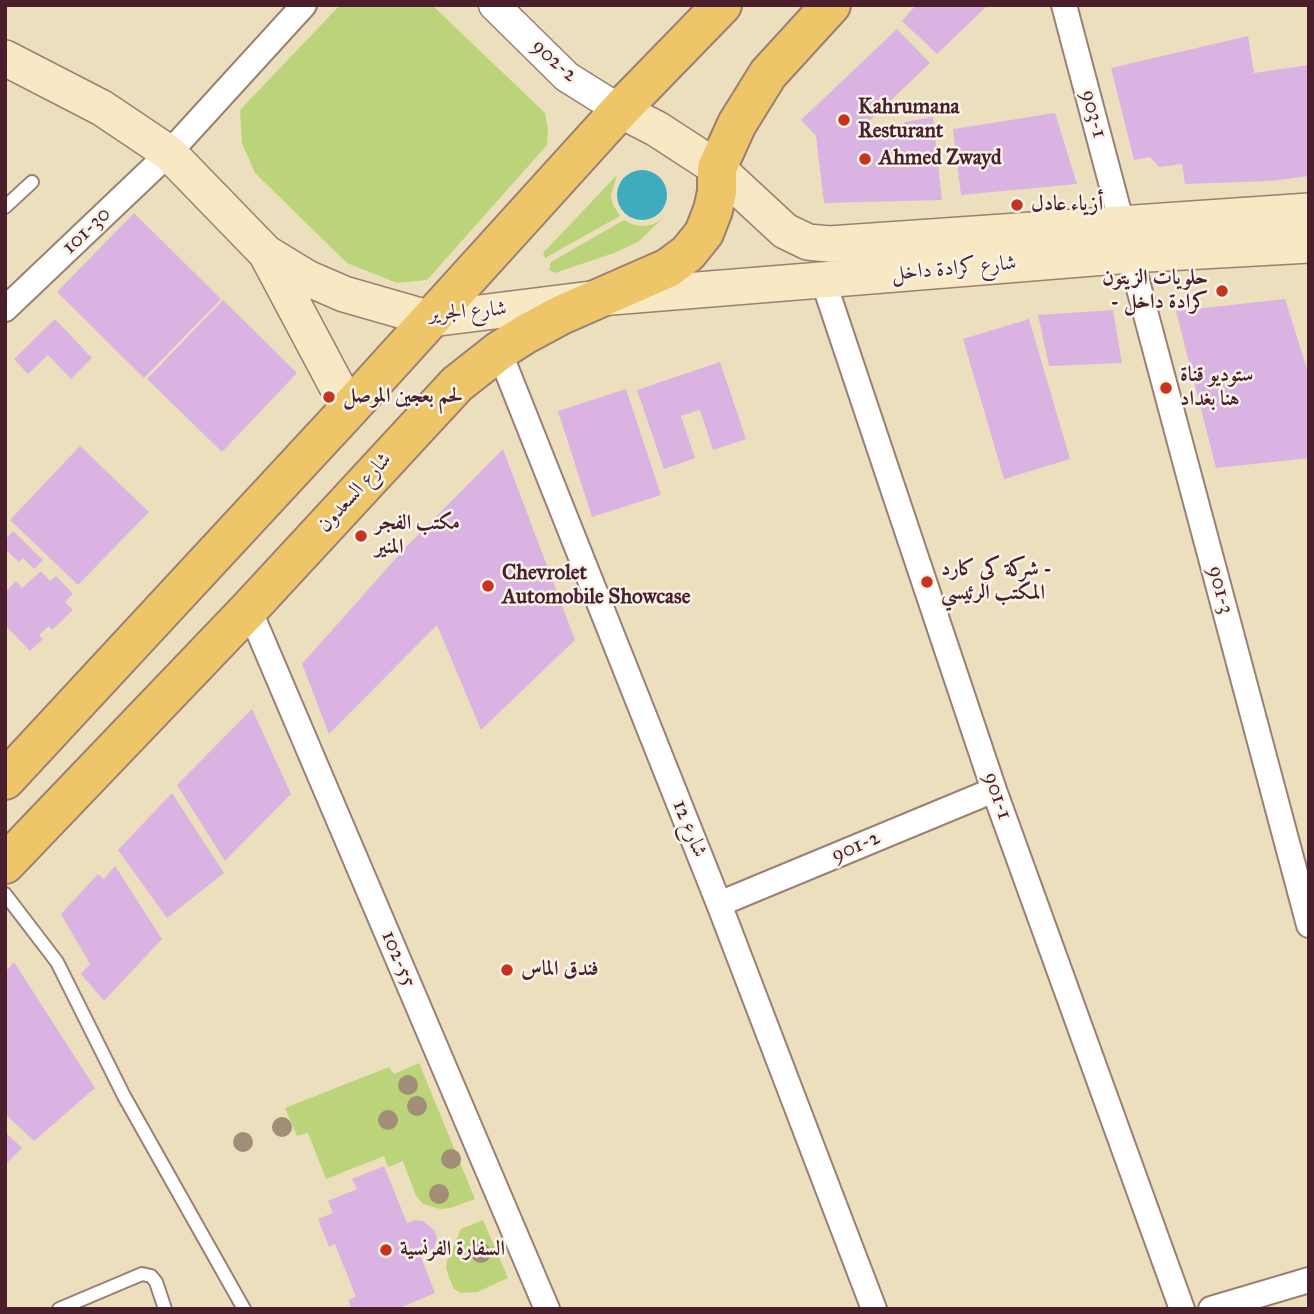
<!DOCTYPE html>
<meta charset="utf-8">
<style>
body{margin:0}
#map{position:relative;width:1314px;height:1314px;overflow:hidden;background:#ecdfbd;font-family:"IM FELL Great Primer",serif}
canvas{display:block}
.frame{position:absolute;inset:0;border:7px solid #4a1f2b;pointer-events:none}
</style>
<div id="map">
<canvas width="1314" height="1314"></canvas>
<div class="frame"></div>
</div>
<script>
const context = document.querySelector('canvas').getContext('2d');
context.lineJoin = 'round';
function fillPath(path, color) {
  context.fillStyle = color;
  context.fill(path, 'evenodd');
}
function toPath(rows) {
  const path = new Path2D();
  for (const r of rows) {
    if (r.length === 3) {
      path.moveTo(r[0] + r[2], r[1]);
      path.arc(r[0], r[1], r[2], 0, 2 * Math.PI);
      continue;
    }
    path.moveTo(r[0], r[1]);
    for (let i = 2; i < r.length; i += 2) path.lineTo(r[i], r[i + 1]);
  }
  return path;
}
function stroke(path, color, width, dash) {
  context.strokeStyle = color;
  context.lineWidth = width;
  context.lineCap = dash ? 'butt' : 'round';
  context.setLineDash(dash || []);
  context.stroke(path);
}
function label(font, color, halo, rows, align = 'center') {
  context.font = font + ' "IM FELL Great Primer",Amiri,serif';
  context.lineWidth = 5;
  context.setLineDash([]);
  context.textBaseline = 'middle';
  context.strokeStyle = halo;
  context.fillStyle = color;
  for (const [text, x, y, turn = 0] of rows) {
    context.save();
    context.translate(x, y);
    context.rotate((+turn || 0) * Math.PI / 180);
    context.textAlign = isNaN(turn) ? turn : align;
    if (halo) context.strokeText(text, 0, 0);
    context.fillText(text, 0, 0);
    context.restore();
  }
}
const green = toPath([
 [340,5,432,5,545,113,548,130,547,145,427,280,397,283,347,263,255,173,242,143,240,110],
 [617,175,611,195,613,205,620,216,545,258,543,253],
 [663,218,638,242,614,253,555,273,549,270,551,262,624,220,634,225,644,226,654,224],
 [419,1063,475,1199,450,1208,440,1209,423,1204,416,1196,403,1161,388,1167,384,1156,326,1179,308,1133,297,1136,285,1108,389,1067,394,1074],
 [483,1220,508,1278,477,1292,461,1293,454,1289,450,1280,446,1268,447,1261,461,1229]
]);
const water = toPath([
 [642,195,25]
]);
const building = toPath([
 [916,5,988,5,937,54,902,21],
 [897,29,930,63,867,123,869,135,904,131,904,122,933,117,942,200,824,203,816,136,801,120],
 [1248,36,1254,73,1309,65,1309,176,1271,181,1185,184,1182,164,1159,167,1150,157,1134,160,1111,68],
 [1055,113,1077,184,961,195,953,129],
 [134,213,221,299,144,378,57,292],
 [1285,299,1309,375,1309,458,1216,468,1176,311],
 [223,300,297,373,222,452,147,379],
 [1113,310,1122,363,1049,366,1038,315],
 [55,319,92,358,71,379,48,355,28,374,14,359],
 [1029,319,1070,459,1004,479,963,339],
 [720,362,746,439,713,450,700,410,681,416,695,458,664,469,637,390],
 [626,389,661,495,592,517,558,411],
 [80,446,149,512,78,585,10,520],
 [503,449,575,640,481,730,437,625,329,734,302,664,406,547],
 [13,531,43,560,34,569,23,558,19,562,5,549,5,540],
 [41,571,50,581,56,576,73,594,65,602,73,610,52,630,49,626,39,635,43,639,30,651,5,625,5,592,16,581,22,588],
 [252,709,291,794,225,861,177,785],
 [172,793,224,873,167,918,118,850],
 [115,866,162,939,104,1001,81,974,90,964,61,914,98,874,104,879],
 [14,962,95,1088,34,1141,5,1114,5,972],
 [5,1132,22,1148,5,1165],
 [384,1166,407,1223,415,1220,423,1221,435,1231,437,1239,434,1248,421,1257,435,1293,397,1309,352,1309,348,1300,356,1297,335,1244,329,1247,318,1219,333,1213,328,1201,357,1189,352,1179]
]);
const service = toPath([
 [5,207,32,182],
 [5,894,57,962,124,1096,244,1309],
 [59,1309,142,1274,151,1276,156,1282,165,1309]
]);
const minor = toPath([
 [1064,5,1122,224],
 [1130,255,1309,925],
 [823,280,994,790,1182,1309],
 [5,309,169,153,304,5],
 [499,351,719,904,874,1309],
 [249,609,547,1309],
 [719,904,994,790],
 [1211,1309,1309,1280]
]);
const tertiary = toPath([
 [494,5,567,77,620,110]
]);
const secondary = toPath([
 [5,58,102,108,169,153,266,253,307,278,344,294,431,319,599,298,1130,255,1309,245],
 [620,110,657,129,717,168,785,231,808,242,829,244,1309,211],
 [266,253,349,409]
]);
const primary = toPath([
 [5,780,349,409,620,110,722,5],
 [5,864,249,609,457,384,499,351,524,335,561,315,668,268,688,253,704,233,713,210,717,192,717,168,737,124,768,74,831,5]
]);
const trees = [
 [408,1085],
 [417,1106],
 [388,1120],
 [282,1127],
 [243,1142],
 [451,1159],
 [439,1194],
 [481,1253]
];
const markers = [
 [844,120,7,"#c8321e"],
 [865,159,7,"#c8321e"],
 [1017,205,7,"#c8321e"],
 [1222,291,7,"#c8321e"],
 [1166,388,7,"#c8321e"],
 [329,397,7,"#c8321e"],
 [361,536,7,"#c8321e"],
 [927,582,7,"#c8321e"],
 [488,586,7,"#c8321e"],
 [507,970,7,"#c8321e"],
 [386,1250,7,"#c8321e"]
];
const streetNames = [
 ["902-2",554,61,42],
 ["903-1",1093,114,75],
 ["101-30",87,231,-44],
 ["شارع كرادة داخل",954,269,-5],
 ["شارع الجرير",468,312,-4],
 ["شارع السعدون",355,493,-48],
 ["901-3",1220,590,75],
 ["901-1",997,796,71],
 ["شارع 12",689,829,68],
 ["901-2",856,847,-23],
 ["102-55",398,959,67]
];
const poiNames = [
 ["Kahrumana",858,108],
 ["Resturant",858,132],
 ["Ahmed Zwayd",879,159],
 ["أزياء عادل",1031,205],
 ["حلويات الزيتون",1208,279,"right"],
 ["- كرادة داخل",1208,303,"right"],
 ["ستوديو قناة",1180,376],
 ["هنا بغداد",1180,400],
 ["لحم بعجين الموصل",343,397],
 ["مكتب الفجر",375,524],
 ["المنير",375,548],
 ["شركة كي كارد -",941,570],
 ["المكتب الرئيسي",941,594],
 ["Chevrolet",502,574],
 ["Automobile Showcase",502,598],
 ["فندق الماس",521,970],
 ["السفارة الفرنسية",400,1250]
];
fillPath(green, '#bcd479');
fillPath(water, '#3fabbe');
fillPath(building, '#dbb3e2');
stroke(service, '#9b7f74', 16);
stroke(minor, '#9b7f74', 28);
stroke(tertiary, '#9b7f74', 33);
stroke(secondary, '#9b7f74', 38);
stroke(primary, '#9b7f74', 42);
stroke(service, '#fff', 12);
stroke(minor, '#fff', 24);
stroke(tertiary, '#fff', 30);
stroke(secondary, '#f8e8c3', 35);
stroke(primary, '#eec569', 38);
context.fillStyle = '#a28e77';
for (const [x, y] of trees) {
  context.beginPath();
  context.arc(x, y, 10, 0, 2 * Math.PI);
  context.fill();
}
for (const [x, y, r, color] of markers) {
  const dot = new Path2D();
  dot.arc(x, y, r, 0, 2 * Math.PI);
  context.fillStyle = color;
  context.fill(dot);
  stroke(dot, '#f7f3e8', 2.5);
}
label('21px', '#4a1f2b', '#f7f3e8', streetNames);
label('bold 21px', '#4a1f2b', '#f7f3e8', poiNames, 'left');
</script>
